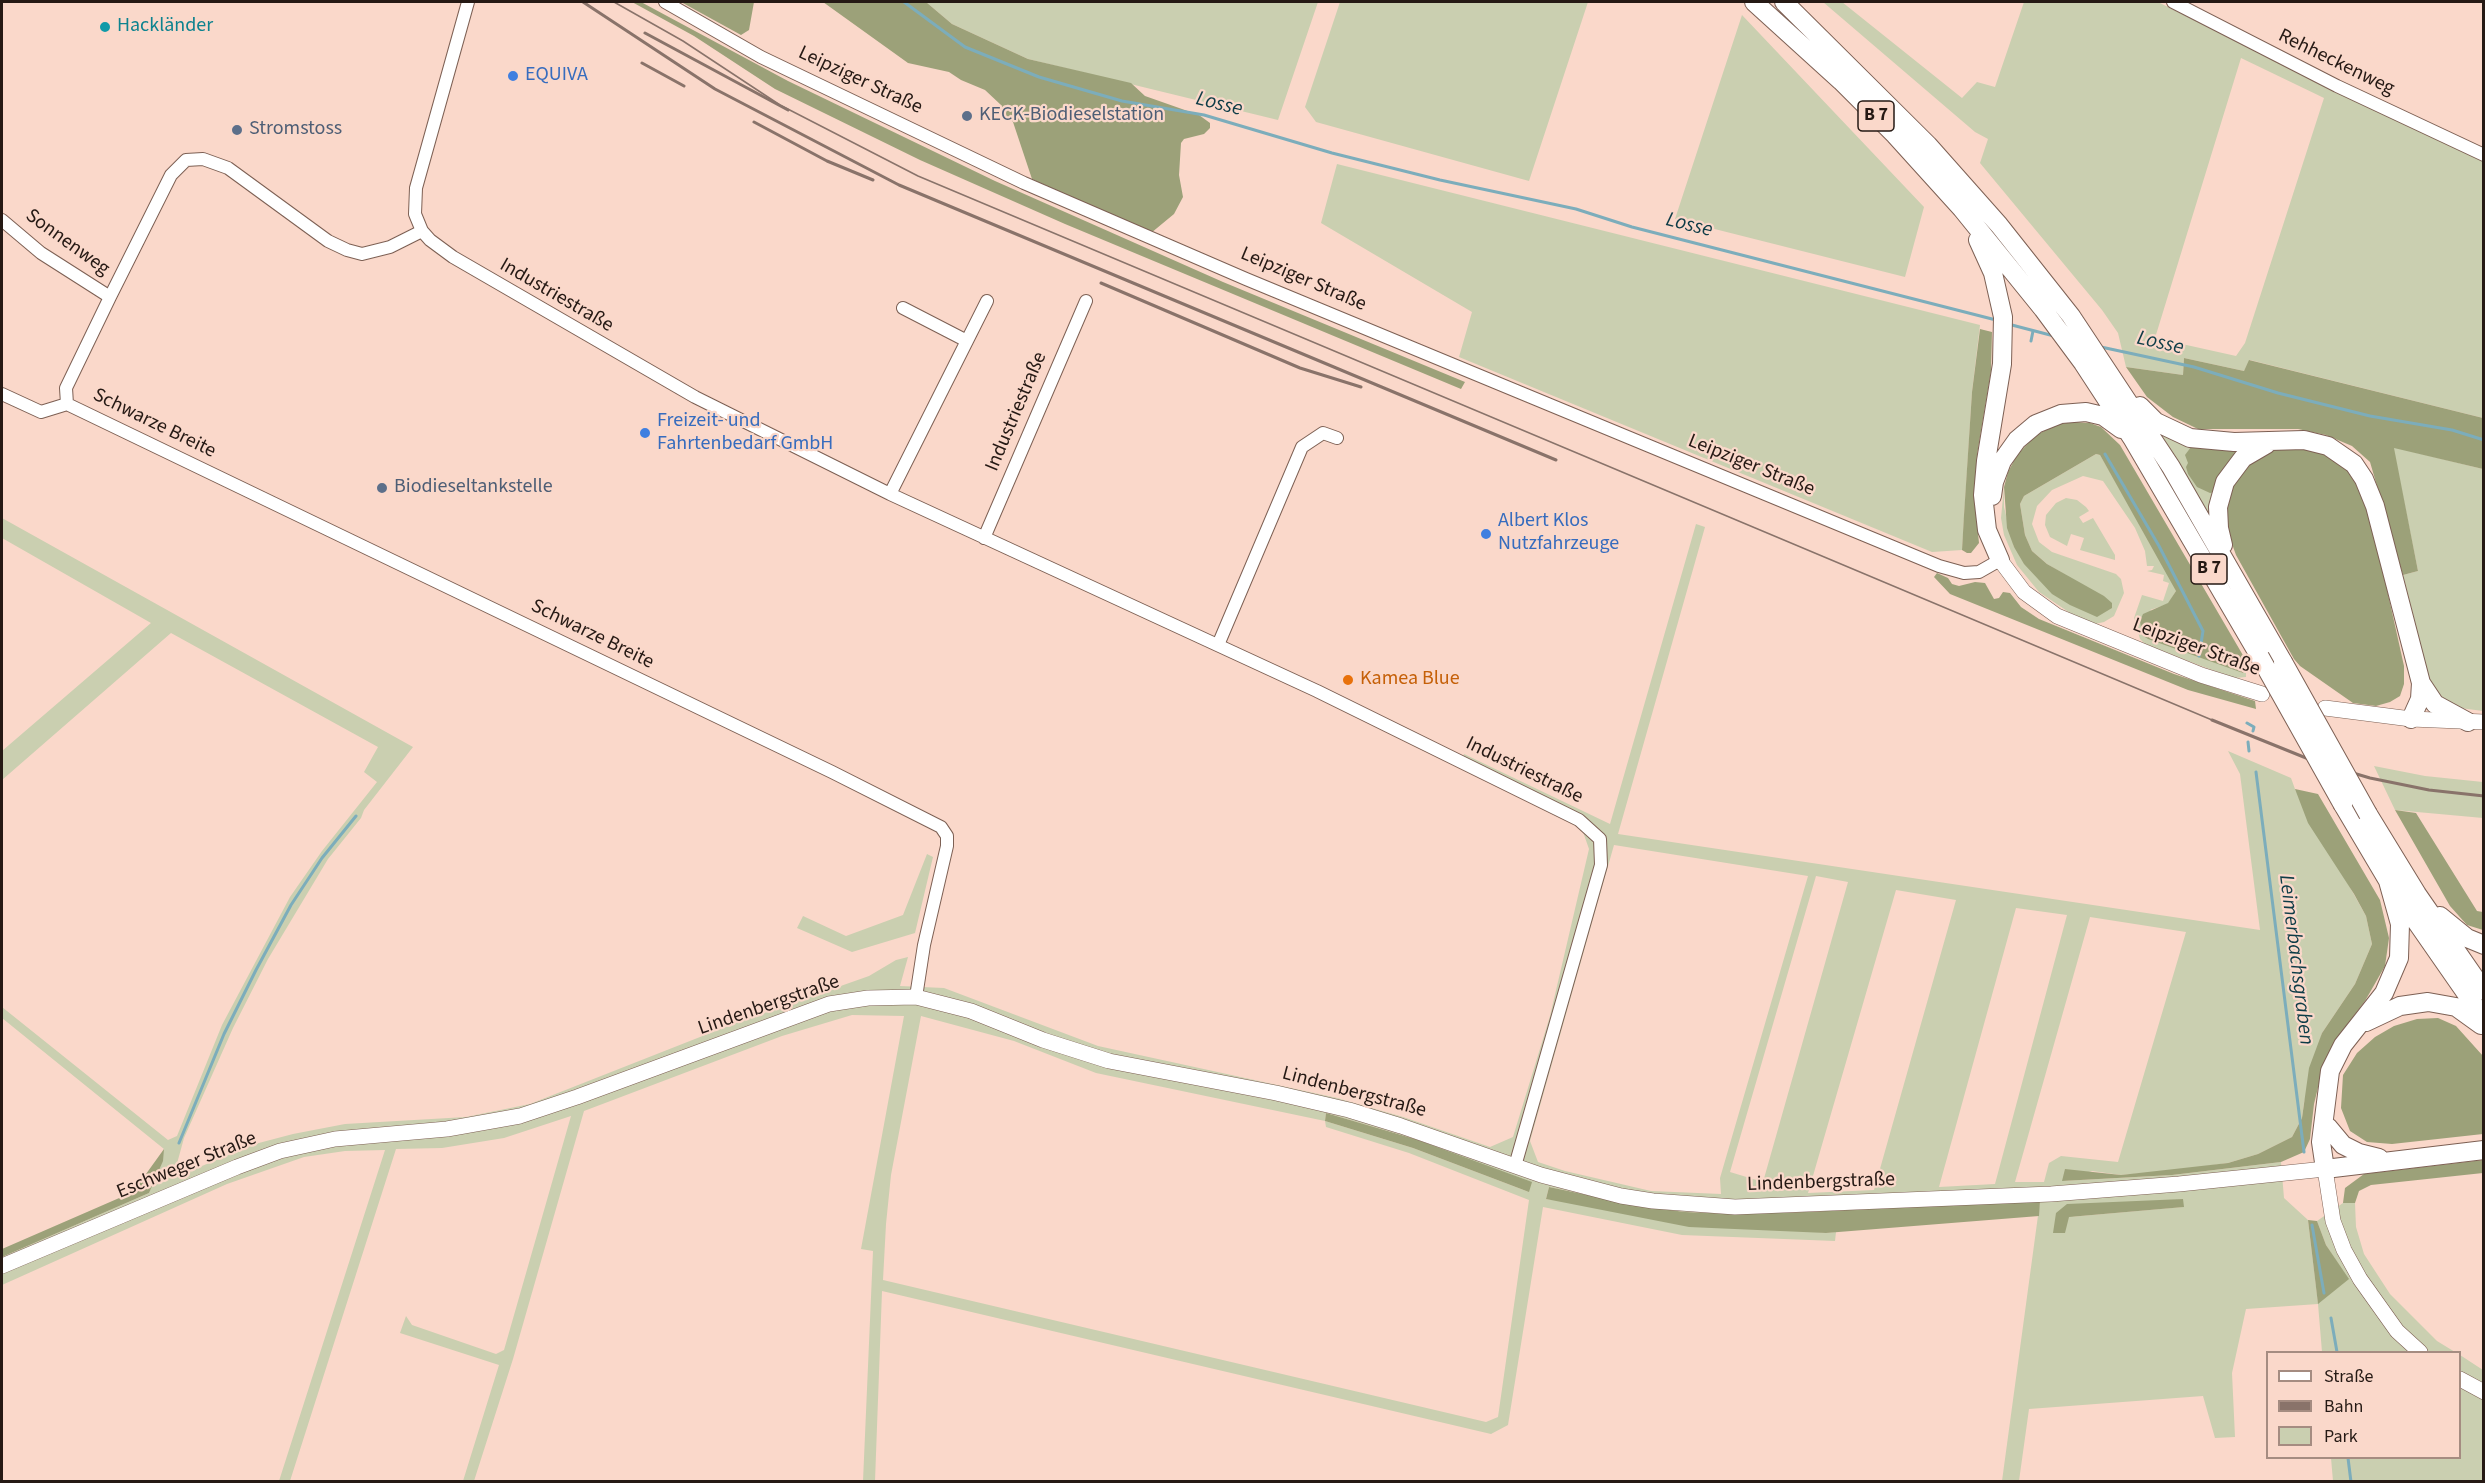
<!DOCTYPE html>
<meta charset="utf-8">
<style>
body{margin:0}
#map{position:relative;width:2485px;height:1483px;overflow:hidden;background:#fad8ca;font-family:"Source Sans 3",sans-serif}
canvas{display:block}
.frame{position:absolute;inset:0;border:3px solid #251914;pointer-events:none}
.legend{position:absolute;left:2266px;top:1351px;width:195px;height:108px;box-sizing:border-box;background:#fad8ca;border:2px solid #a58c81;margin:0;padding:8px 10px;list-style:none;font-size:18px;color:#251914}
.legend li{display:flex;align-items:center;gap:12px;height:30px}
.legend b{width:30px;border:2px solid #a58c81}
</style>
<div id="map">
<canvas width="2485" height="1483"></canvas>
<div class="frame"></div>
<ul class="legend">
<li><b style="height:8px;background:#fff"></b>Straße</li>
<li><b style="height:8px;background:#89736a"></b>Bahn</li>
<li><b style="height:16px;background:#cacfb0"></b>Park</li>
</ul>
</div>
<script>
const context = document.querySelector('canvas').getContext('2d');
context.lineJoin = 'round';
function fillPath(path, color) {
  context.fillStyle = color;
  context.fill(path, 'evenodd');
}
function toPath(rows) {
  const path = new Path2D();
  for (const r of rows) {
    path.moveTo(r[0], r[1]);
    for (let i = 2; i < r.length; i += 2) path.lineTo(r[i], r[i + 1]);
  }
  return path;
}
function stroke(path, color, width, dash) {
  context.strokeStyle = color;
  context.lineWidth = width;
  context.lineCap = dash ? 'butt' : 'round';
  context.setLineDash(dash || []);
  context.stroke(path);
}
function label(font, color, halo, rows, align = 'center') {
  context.font = font + ' "Source Sans 3",sans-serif';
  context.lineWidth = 4.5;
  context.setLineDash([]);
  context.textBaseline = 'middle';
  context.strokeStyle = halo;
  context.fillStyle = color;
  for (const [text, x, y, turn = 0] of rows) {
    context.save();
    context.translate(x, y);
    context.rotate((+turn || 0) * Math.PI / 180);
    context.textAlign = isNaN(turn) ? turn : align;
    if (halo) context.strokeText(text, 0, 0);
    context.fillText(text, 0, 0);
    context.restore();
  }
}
const green = toPath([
 [926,2,1318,2,1278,120,1028,59,952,24],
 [1340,2,1588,2,1529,181,1316,122,1305,107],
 [1823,2,1842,2,1962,98,1977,82,1995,87,2024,2,2158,2,2341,94,2483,161,2483,418,2250,360,2244,371,2184,358,2183,375,2126,367,2118,333,2102,310,1980,163,1988,139,1975,132],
 [2241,58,2324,98,2245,343,2236,356,2155,338],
 [1742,15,1924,207,1905,277,1675,219],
 [1337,164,1980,325,1972,392,1962,550,1932,552,1459,357,1472,312,1321,223],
 [2157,427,2247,453,2213,521,2191,483],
 [2393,447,2483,469,2483,711,2460,708,2448,703,2431,685,2403,575,2418,571],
 [2096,454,2100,455,2175,584,2176,591,2168,604,2150,610,2242,673,2246,671,2246,677,2235,678,2201,666,2145,644,2140,639,2134,618,2142,595,2163,601,2169,583,2163,581,2164,575,2147,571,2152,570,2154,566,2147,566,2145,551,2135,528,2103,481,2083,476,2052,490,2037,506,2032,524,2039,542,2052,552,2116,574,2121,579,2124,593,2114,616,2104,622,2095,624,2070,613,2039,592,2017,565,2004,535,2001,518,2004,487,2004,507,2014,547,2071,578,2047,564,2032,551,2025,535,2020,504,2024,496],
 [2066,498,2077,500,2086,507,2089,511,2079,517,2083,523,2093,518,2115,555,2115,560,2080,550,2084,538,2071,534,2067,546,2050,537,2045,525,2046,515,2056,503],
 [2,518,413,747,364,810,361,818,328,859,268,959,233,1028,184,1138,173,1178,255,1144,293,1134,345,1124,466,1117,530,1104,733,1024,869,976,896,960,908,957,900,986,944,988,1098,1046,1337,1098,1403,1117,1490,1147,1513,1137,1550,1016,1589,849,1582,829,1459,767,1464,754,1610,824,1696,524,1705,527,1618,834,2260,930,2240,774,2228,751,2291,778,2295,789,2366,916,2372,944,2355,984,2322,1033,2304,1103,2302,1118,2292,1137,2258,1154,2228,1163,2171,1171,2121,1175,2092,1171,2062,1181,2172,1175,2281,1162,2284,1198,2308,1220,2318,1303,2348,1279,2326,1245,2317,1221,2343,1203,2355,1203,2356,1227,2364,1254,2390,1294,2437,1341,2455,1352,2322,1352,2318,1304,2246,1309,2232,1373,2235,1437,2215,1438,2203,1396,2029,1409,2019,1481,2002,1481,2040,1201,1737,1214,1685,1212,1640,1206,1549,1187,1546,1199,1826,1233,1836,1232,1835,1241,1682,1235,1543,1207,1508,1425,1491,1434,882,1291,875,1481,863,1481,873,1251,861,1249,904,1016,852,1015,782,1036,584,1111,513,1359,474,1481,463,1481,499,1365,400,1333,406,1316,412,1325,496,1354,504,1350,571,1116,504,1138,442,1148,396,1149,290,1481,279,1481,385,1150,345,1151,304,1157,227,1184,2,1285,2,1257,149,1193,164,1149,2,1018,2,1007,168,1140,177,1136,222,1025,290,897,322,851,377,782,364,772,378,747,171,633,2,780,2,751,151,623,2,538],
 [1614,845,1808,876,1720,1178,1721,1194,1651,1191,1565,1171,1538,1162,1530,1141],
 [1816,876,1848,882,1763,1182,1730,1172],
 [1896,890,1956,900,1874,1190,1808,1193],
 [2016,908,2067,915,1995,1184,1939,1187],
 [2090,917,2186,932,2118,1162,2061,1156,2049,1163,2044,1182,2015,1182],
 [921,1016,1014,1041,1096,1073,1325,1121,1326,1127,1409,1153,1529,1200,1498,1417,1486,1422,883,1280,886,1224,891,1175],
 [1326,1113,1415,1139,1529,1192,1413,1148,1325,1121],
 [2183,1199,2183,1207,2069,1217],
 [2374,766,2425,776,2483,782,2483,818,2395,810],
 [927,854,933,857,915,933,852,952,797,928,803,916,846,936,903,915],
 [2460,1355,2483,1370,2483,1481,2333,1481,2331,1458,2460,1458]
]);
const forest = toPath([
 [632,2,641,2,788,81,995,181,1223,282,1465,382,1461,389,1065,224,920,160,775,89,694,36],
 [681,2,754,2,749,30,741,35],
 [823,2,926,2,952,24,1028,59,1131,83,1145,96,1199,115,1210,123,1210,128,1204,134,1184,139,1181,143,1179,175,1183,197,1174,214,1151,233,1036,181,1032,179,1013,122,1003,113,1001,105,985,90,961,80,949,72,908,63],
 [1980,329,1992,332,1991,371,1977,455,1974,494,1979,543,1971,553,1967,553,1962,550,1964,515,1972,392],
 [2184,358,2244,371,2249,360,2483,418,2483,469,2394,448,2418,571,2403,575,2370,462,2352,446,2326,435,2298,429,2198,429,2173,417,2147,397,2126,367,2183,375],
 [2074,422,2090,423,2101,427,2120,445,2244,657,2246,671,2243,673,2148,639,2142,635,2140,621,2143,614,2168,603,2176,591,2100,455,2096,454,2024,496,2020,504,2025,535,2032,551,2047,564,2104,596,2112,603,2112,608,2097,617,2070,605,2052,594,2024,564,2014,547,2007,528,2004,487,2008,472,2017,455,2036,435,2059,424],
 [2242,446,2215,492,2210,493,2197,487,2188,474,2186,467,2188,463,2185,455,2191,447],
 [2285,446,2322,451,2350,472,2360,485,2372,522,2404,666,2404,684,2400,696,2390,702,2376,706,2353,703,2300,666,2294,659,2236,555,2227,530,2226,516,2228,499,2234,484,2242,471,2254,459,2271,451],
 [1937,573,1948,578,1952,584,1959,586,1975,582,1985,583,1994,599,1999,598,2003,592,2010,593,2021,607,2039,619,2174,674,2255,701,2256,709,2188,690,1950,594,1934,577],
 [2295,789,2318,794,2380,900,2389,938,2385,966,2365,1001,2340,1034,2324,1063,2314,1104,2310,1139,2304,1152,2281,1162,2172,1175,2062,1181,2065,1169,2121,1175,2228,1163,2258,1154,2292,1137,2302,1118,2309,1068,2322,1033,2355,984,2372,944,2366,916,2354,894,2308,823],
 [2395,810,2416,813,2477,911,2483,912,2483,930,2467,925,2450,906],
 [2438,1018,2456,1026,2483,1056,2483,1134,2392,1144,2367,1142,2350,1131,2341,1108,2343,1075,2357,1053,2375,1037,2394,1026,2417,1019],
 [1326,1113,1415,1139,1532,1182,1529,1192,1413,1148,1325,1121],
 [164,1149,163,1161,149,1193,2,1257,2,1249,133,1192],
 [2483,1160,2483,1173,2371,1185,2359,1191,2355,1203,2343,1203,2345,1188,2364,1174],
 [1549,1187,1640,1206,1685,1212,1737,1214,1804,1212,2040,1201,2039,1216,1826,1233,1689,1227,1546,1199],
 [2183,1199,2184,1207,2069,1217,2065,1233,2053,1233,2056,1213,2067,1204],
 [2308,1220,2317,1221,2326,1245,2349,1279,2318,1304]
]);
const stream = toPath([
 [904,2,965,47,1039,77,1122,101,1204,115,1332,153,1440,180,1576,209,1632,227,1996,320],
 [2008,324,2054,336],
 [2031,341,2033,331],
 [2101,347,2194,367,2278,393,2370,416,2452,430,2484,440],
 [2105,454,2159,546,2203,631,2199,656],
 [2247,723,2254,727,2253,731],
 [2248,742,2249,751],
 [2256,772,2304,1152],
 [179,1143,224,1034,256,970,291,905,322,858,356,816],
 [2312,1225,2324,1293],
 [2331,1318,2337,1352],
 [2348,1458,2351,1482]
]);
const minor = toPath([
 [468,2,416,188,415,214,422,231,430,240,453,257,695,397,890,494,1317,691,1579,820,1600,839,1601,865,1515,1166],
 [665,2,761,57,1024,183,1246,279,1939,566,1964,573,1979,572,2000,560],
 [2173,2,2337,86,2484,155],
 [2,220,41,253,110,297],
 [903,308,967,341],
 [2,394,41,412,67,404,66,388,110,297,171,175,186,160,203,159,228,168,328,241,347,250,362,254,390,247,422,231],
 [67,404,832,772,941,827,947,836,947,846,924,945,916,997],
 [890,494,987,301],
 [984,538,1086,301],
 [1218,645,1302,447,1323,433,1337,438]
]);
const major = toPath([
 [2000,560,2024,592,2057,616,2201,675,2262,694],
 [2325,708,2411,719,2484,722],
 [2,1266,237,1167,280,1151,335,1139,447,1129,520,1116,577,1097,829,1004,868,998,916,997,971,1011,1043,1040,1109,1061,1276,1093,1349,1110,1401,1126,1541,1175,1621,1196,1653,1201,1735,1207,2051,1194,2179,1184,2325,1169,2333,1221,2344,1250,2360,1279,2397,1331,2420,1352],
 [2460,1379,2484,1392]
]);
const highway = toPath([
 [1754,2,1841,81,1895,135,1962,209,2043,309,2083,363,2132,438,2260,657],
 [1784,2,1928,145,1999,225,2071,316,2171,467,2283,662],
 [1978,240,1993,273,2003,317,2002,364,1986,461,1983,495,1987,530,2000,560],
 [2140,406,2156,422,2190,438,2234,442,2304,440,2328,446,2354,464,2364,479,2375,506,2421,683,2420,699,2411,719],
 [1992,496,1994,482,2002,461,2017,440,2036,424,2061,414,2086,412,2103,416,2121,429],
 [2223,545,2219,528,2218,507,2225,482,2243,458,2267,444],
 [2421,683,2435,704,2468,722],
 [2343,805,2388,881,2484,1019],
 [2368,814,2417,894,2484,991],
 [2440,916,2467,938,2484,945],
 [2366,1022,2400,1006,2428,1002,2456,1007,2481,1025],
 [2328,1127,2343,1145,2359,1153,2379,1158],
 [2325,1169,2321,1142,2330,1071,2343,1045,2384,993,2399,958,2400,924,2388,881],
 [2325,1169,2484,1150]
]);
const tram = toPath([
 [614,2,683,41,780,105,918,176,2212,720]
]);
const rail = toPath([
 [583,2,715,89,899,185,1556,460],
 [645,33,788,110],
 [642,63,684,86],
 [754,122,827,161,873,180],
 [1101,283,1300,368,1361,387],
 [2212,720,2316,762,2370,778,2429,790,2484,796]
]);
const highwayBridge = toPath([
 [2260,657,2343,805],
 [2283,662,2368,814]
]);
const markers = [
 [105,27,6,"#0f9aa8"],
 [513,76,6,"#3f7fe0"],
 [967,116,6,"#5c6f8a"],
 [237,130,6,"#5c6f8a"],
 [645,433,6,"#3f7fe0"],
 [382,488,6,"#5c6f8a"],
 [1486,534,6,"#3f7fe0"],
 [1348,680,6,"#e8710a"]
];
const shields = [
 [1876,116,36],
 [2209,569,36]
];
const shieldNames = [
 ["B 7",1876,116],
 ["B 7",2209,569]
];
const cultureNames = [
 ["Hackländer",117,27]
];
const streetNames = [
 ["Rehheckenweg",2336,63,26],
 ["Leipziger Straße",860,81,25],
 ["Sonnenweg",67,243,36],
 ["Leipziger Straße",1303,280,23],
 ["Industriestraße",556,296,30],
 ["Industriestraße",1017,412,-67],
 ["Schwarze Breite",154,424,26],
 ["Leipziger Straße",1751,466,22],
 ["Schwarze Breite",592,635,26],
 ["Leipziger Straße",2196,648,20],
 ["Industriestraße",1524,771,26],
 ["Lindenbergstraße",769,1006,-19],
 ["Lindenbergstraße",1354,1093,15],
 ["Eschweger Straße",187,1166,-22],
 ["Lindenbergstraße",1821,1183,-2]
];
const shopNames = [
 ["EQUIVA",525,76],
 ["Freizeit- und",657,422],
 ["Fahrtenbedarf GmbH",657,445],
 ["Albert Klos",1498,522],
 ["Nutzfahrzeuge",1498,545]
];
const serviceNames = [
 ["KECK-Biodieselstation",979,116],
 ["Stromstoss",249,130],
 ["Biodieseltankstelle",394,488]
];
const foodNames = [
 ["Kamea Blue",1360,680]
];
const waterNames = [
 ["Losse",1219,105,14],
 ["Losse",1689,226,14],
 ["Losse",2160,344,13],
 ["Leimerbachsgraben",2295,960,83]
];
fillPath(green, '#cacfb0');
fillPath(forest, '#9ca179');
stroke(stream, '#7cadbb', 3);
stroke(minor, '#7d6054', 14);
stroke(major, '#7d6054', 16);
stroke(highway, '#7d6054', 20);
stroke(minor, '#fff', 12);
stroke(major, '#fff', 15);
stroke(highway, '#fff', 18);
stroke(tram, '#89736a', 1.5);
stroke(rail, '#89736a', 3);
stroke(highwayBridge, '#7d6054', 20, []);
stroke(highwayBridge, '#fff', 18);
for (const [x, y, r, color] of markers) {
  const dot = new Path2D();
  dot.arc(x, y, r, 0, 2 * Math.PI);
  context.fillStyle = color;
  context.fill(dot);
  stroke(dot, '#fad8ca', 2);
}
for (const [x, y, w] of shields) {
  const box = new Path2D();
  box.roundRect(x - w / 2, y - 15, w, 30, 4.5);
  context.fillStyle = '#fad8ca';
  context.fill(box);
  stroke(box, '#251914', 1.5);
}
label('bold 18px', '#251914', null, shieldNames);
label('20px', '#0d838f', '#fad8ca', cultureNames, 'left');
label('20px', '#251914', '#fad8ca', streetNames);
label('20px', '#366cbe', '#fad8ca', shopNames, 'left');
label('20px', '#4e5e75', '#fad8ca', serviceNames, 'left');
label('20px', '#c56008', '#fad8ca', foodNames, 'left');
label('italic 21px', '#0e3c47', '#fad8ca', waterNames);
</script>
